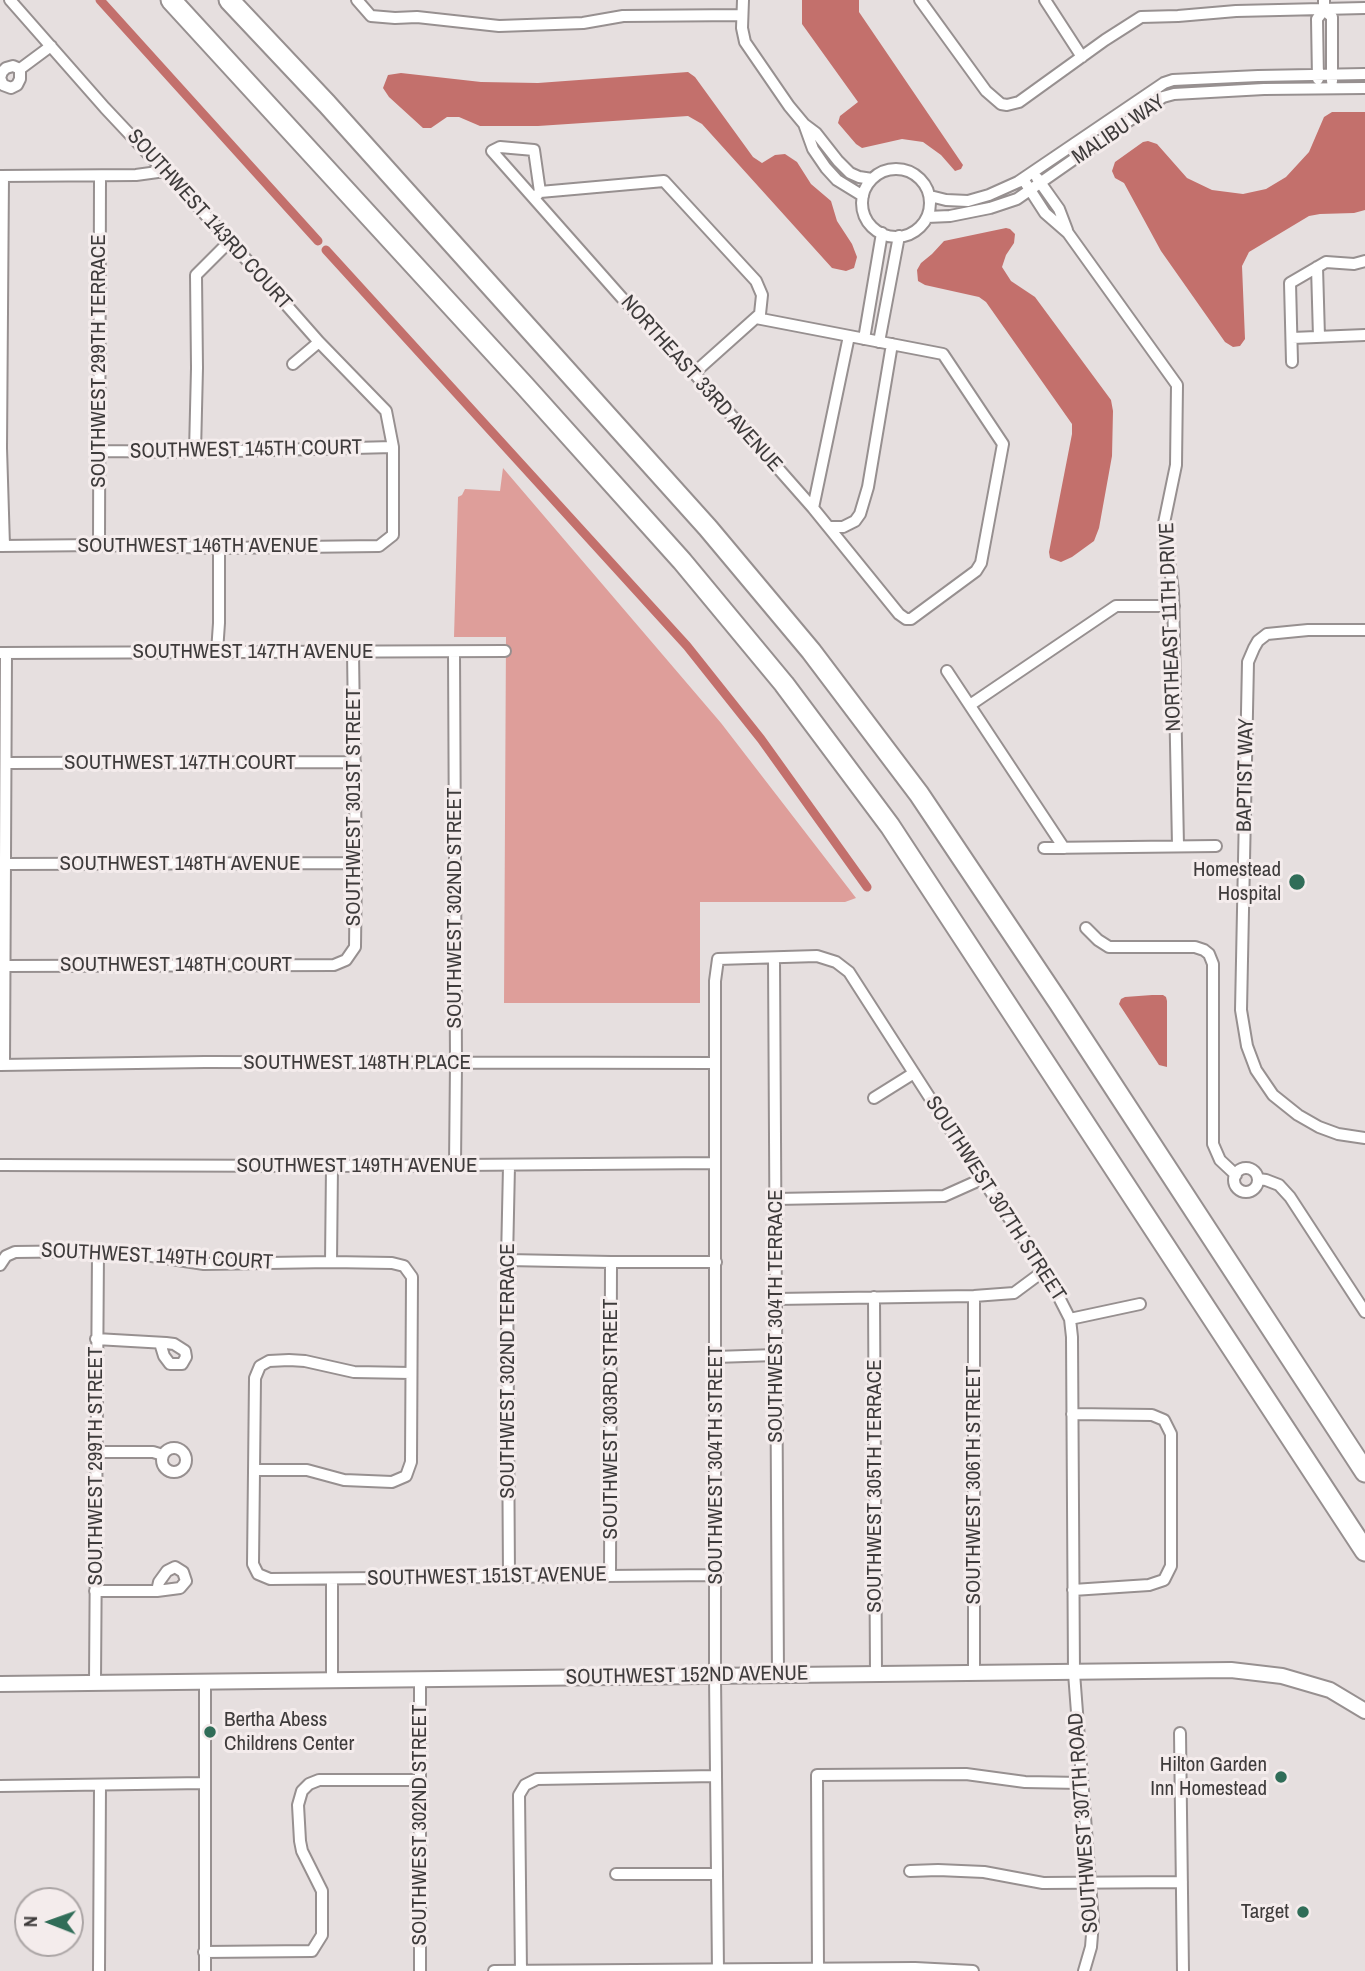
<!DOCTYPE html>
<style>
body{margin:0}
#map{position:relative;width:1365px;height:1971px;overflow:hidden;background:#e6dfdf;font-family:"Archivo Narrow",sans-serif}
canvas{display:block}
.north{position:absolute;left:14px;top:1887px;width:70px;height:70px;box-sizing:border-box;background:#f4ecec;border:2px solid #aba5a5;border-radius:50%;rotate:271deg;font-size:19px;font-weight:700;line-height:28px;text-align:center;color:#3e3b3b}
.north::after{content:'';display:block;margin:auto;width:24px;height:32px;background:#306d58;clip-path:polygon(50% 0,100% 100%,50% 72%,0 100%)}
</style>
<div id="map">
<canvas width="1365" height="1971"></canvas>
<div class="north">N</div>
</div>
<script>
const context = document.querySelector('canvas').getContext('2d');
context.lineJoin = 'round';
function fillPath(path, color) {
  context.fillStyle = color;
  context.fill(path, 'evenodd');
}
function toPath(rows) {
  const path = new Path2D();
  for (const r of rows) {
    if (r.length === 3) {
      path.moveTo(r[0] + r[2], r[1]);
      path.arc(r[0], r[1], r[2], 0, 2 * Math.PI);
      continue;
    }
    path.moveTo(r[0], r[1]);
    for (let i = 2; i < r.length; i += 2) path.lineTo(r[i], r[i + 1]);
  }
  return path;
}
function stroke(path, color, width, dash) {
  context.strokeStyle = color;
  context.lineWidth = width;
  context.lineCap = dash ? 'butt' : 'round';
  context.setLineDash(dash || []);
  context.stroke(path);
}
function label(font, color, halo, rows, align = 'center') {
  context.font = font + ' "Archivo Narrow",sans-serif';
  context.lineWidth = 6;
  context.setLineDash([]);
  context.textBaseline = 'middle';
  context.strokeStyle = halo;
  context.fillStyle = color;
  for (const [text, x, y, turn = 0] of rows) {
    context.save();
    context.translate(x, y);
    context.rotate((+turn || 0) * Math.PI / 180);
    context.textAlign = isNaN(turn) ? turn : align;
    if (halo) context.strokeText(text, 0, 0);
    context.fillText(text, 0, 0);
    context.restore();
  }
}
const green = toPath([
 [503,468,721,723,856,898,845,902,700,902,700,1003,504,1003,506,637,454,637,458,497,462,495,465,489,500,491]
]);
const water = toPath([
 [802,0,859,0,859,12,963,165,961,169,955,171,941,155,923,142,902,139,862,148,856,144,838,123,840,116,858,102,802,24],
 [688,72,695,77,753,157,762,163,775,155,785,154,797,162,811,184,831,201,837,221,852,244,857,257,854,268,846,271,832,268,702,124,688,116,538,126,480,126,459,117,447,117,431,128,423,128,389,97,383,88,388,75,401,73,481,82,538,83],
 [1332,112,1365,112,1365,210,1354,213,1320,214,1309,216,1249,252,1242,266,1245,339,1240,346,1233,347,1225,342,1161,251,1124,183,1115,178,1112,171,1115,162,1143,142,1148,141,1157,144,1187,178,1212,190,1243,194,1266,189,1286,177,1309,152,1324,117],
 [1006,228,1010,229,1015,234,1014,243,1006,255,1002,267,1011,281,1035,297,1111,400,1113,411,1112,456,1099,528,1094,541,1072,557,1061,562,1050,558,1049,552,1072,434,1072,424,986,302,979,297,925,285,918,281,917,270,921,263,932,254,944,241],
 [1152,995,1163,995,1166,997,1167,1001,1167,1067,1159,1065,1119,1004,1121,999,1125,997]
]);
const canal = toPath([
 [100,0,318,241],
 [326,250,687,646,761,739,867,887]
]);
const street = toPath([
 [357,0,371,16,395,18,417,17,499,26,583,23,623,16,742,15],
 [743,0,742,28,745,42,789,106,804,124,816,133,838,161,850,173,859,177,872,179],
 [920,0,986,91,1001,104,1007,105,1019,102,1105,40,1141,17,1178,16,1236,11,1365,8],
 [1045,0,1082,57],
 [1324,10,1332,17,1332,81],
 [20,69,20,79,17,85,11,88,3,85,0,78,2,72,6,68,13,66,20,69,51,46],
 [1318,79,1317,19,1324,10,1324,0],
 [804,124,813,149,826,168,837,180,863,196],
 [896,203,34],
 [0,176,136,175,165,171],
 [3,176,1,448,4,546],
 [1037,178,1059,209,1067,230],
 [1023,179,1045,213,1068,233,1177,385,1176,465,1164,523,1173,591,1178,846],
 [540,192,534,150,500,147,492,151,622,298,694,373,813,508,899,614,906,619,911,619,976,571,981,563,1003,444,943,354,756,318],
 [536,196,540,192,664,181,756,281,762,295,760,314,694,373],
 [930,196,946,200,968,201,989,195,1018,182,1164,83,1173,80,1258,76,1365,74],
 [927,217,950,216,990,208,1017,199,1163,97,1174,94,1264,89,1365,88],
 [1317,267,1319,337],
 [1292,338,1365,335],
 [864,339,882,233],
 [879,342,899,236],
 [1292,362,1290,283,1326,262,1354,264,1365,261],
 [293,364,319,342],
 [99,451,195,452,393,447],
 [195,452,197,368,196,275,230,241],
 [813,508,849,336],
 [830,527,843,527,855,521,860,514,868,487,892,344],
 [99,545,100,176],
 [0,546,99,545,219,548,379,546,393,535,393,447,386,411,319,342,230,241,105,108,10,0],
 [1365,630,1308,630,1267,634,1258,641,1254,648,1248,662,1241,1010,1247,1046,1256,1070,1273,1095,1298,1115,1319,1127,1338,1134,1365,1138],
 [217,652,219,623,219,548],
 [454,652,456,1063,455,1165],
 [0,653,505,651],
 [947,671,1064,848],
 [970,705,1116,606,1174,606],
 [6,763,355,762],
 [1044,848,1216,846],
 [5,864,356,863],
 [1086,928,1098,940,1109,947,1195,947,1204,950,1209,954,1213,964,1213,1144,1220,1160,1236,1175],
 [774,958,778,1675],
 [5,966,334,965,346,960,355,947,356,863,353,652],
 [0,1065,205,1062,714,1063],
 [4,1065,6,653],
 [874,1098,914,1073],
 [0,1165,332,1166,715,1163],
 [1246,1180,12],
 [1258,1179,1266,1180,1279,1185,1290,1197,1365,1312],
 [775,1199,944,1196,982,1179],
 [507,1260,611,1262,716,1262],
 [331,1262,332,1166],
 [0,1265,6,1256,15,1252,98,1251,132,1253,204,1264,331,1262,392,1263,404,1266,412,1277,411,1462,406,1476,392,1482,344,1480,307,1470,254,1470],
 [974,1296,974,1673],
 [874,1297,876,1674],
 [776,1299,974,1296,1014,1293,1045,1270],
 [1070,1319,1140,1304],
 [96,1339,166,1343,174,1344,185,1351,186,1357,182,1364,170,1364,164,1356,160,1343],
 [715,1357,776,1355],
 [411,1373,354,1372,305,1361,289,1360,269,1361,260,1366,255,1378,253,1564,258,1574,270,1579,717,1575],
 [1072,1414,1152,1415,1164,1420,1171,1434,1171,1566,1164,1580,1149,1585,1073,1590],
 [174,1460,12],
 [97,1452,153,1452,163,1455],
 [610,1576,611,1262],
 [509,1577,507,1260,509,1166],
 [95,1591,157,1591,180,1588,186,1581,183,1572,175,1567,167,1571,159,1582,157,1591],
 [420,1678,420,1971],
 [332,1680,332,1579],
 [95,1682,98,1251],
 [1180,1733,1183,1971],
 [0,1786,204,1783],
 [910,1871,938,1870,984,1872,1043,1883,1182,1882],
 [616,1874,717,1874],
 [204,1952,312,1951,322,1935,322,1891,302,1851,300,1841,298,1805,302,1791,309,1784,319,1780,419,1780],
 [99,1971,100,1785],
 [205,1971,205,1682],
 [494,1971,915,1968,973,1971],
 [521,1971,519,1795,525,1785,537,1779,716,1776],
 [718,1971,715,1676,715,981,718,959,817,956,836,962,849,972,982,1179,1045,1270,1070,1319,1072,1337,1074,1673,1093,1922,1091,1947,1084,1971],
 [818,1971,817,1775,966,1774,1025,1782,1081,1783]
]);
const secondary = toPath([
 [0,1684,1231,1670,1282,1676,1330,1690,1365,1711]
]);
const highway = toPath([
 [171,0,524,385,682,561,784,684,890,826,1365,1551],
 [229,0,327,104,708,528,811,651,919,794,1059,1003,1365,1472]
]);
const markers = [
 [1297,882,9,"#306d58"],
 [210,1732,7,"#306d58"],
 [1281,1777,7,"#306d58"],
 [1303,1912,7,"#306d58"]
];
const streetNames = [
 ["MALIBU WAY",1119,130,-34],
 ["SOUTHWEST 143RD COURT",209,220,48],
 ["SOUTHWEST 299TH TERRACE",99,361,-90],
 ["NORTHEAST 33RD AVENUE",701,384,48],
 ["SOUTHWEST 145TH COURT",246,450,-1],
 ["SOUTHWEST 146TH AVENUE",198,546],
 ["NORTHEAST 11TH DRIVE",1171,627,-92],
 ["SOUTHWEST 147TH AVENUE",253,652],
 ["SOUTHWEST 147TH COURT",180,763],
 ["BAPTIST WAY",1246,775,-89],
 ["SOUTHWEST 301ST STREET",354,807,-90],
 ["SOUTHWEST 148TH AVENUE",180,864],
 ["SOUTHWEST 302ND STREET",455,908,-90],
 ["SOUTHWEST 148TH COURT",176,965],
 ["SOUTHWEST 148TH PLACE",357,1063],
 ["SOUTHWEST 149TH AVENUE",357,1166],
 ["SOUTHWEST 307TH STREET",995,1199,57],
 ["SOUTHWEST 149TH COURT",157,1257,3],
 ["SOUTHWEST 304TH TERRACE",776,1316,-90],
 ["SOUTHWEST 302ND TERRACE",508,1371,-90],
 ["SOUTHWEST 303RD STREET",611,1419,-90],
 ["SOUTHWEST 304TH STREET",716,1465,-90],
 ["SOUTHWEST 299TH STREET",96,1466,-90],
 ["SOUTHWEST 306TH STREET",974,1485,-90],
 ["SOUTHWEST 305TH TERRACE",875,1486,-90],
 ["SOUTHWEST 151ST AVENUE",487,1577,-1],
 ["SOUTHWEST 152ND AVENUE",687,1676,-1],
 ["SOUTHWEST 307TH ROAD",1084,1823,-94],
 ["SOUTHWEST 302ND STREET",420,1825,-90]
];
const poiNames = [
 ["Homestead",1281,870],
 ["Hospital",1281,894],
 ["Bertha Abess",224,1720,"left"],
 ["Childrens Center",224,1744,"left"],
 ["Hilton Garden",1267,1765],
 ["Inn Homestead",1267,1789],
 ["Target",1289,1912]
];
fillPath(green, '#de9e9a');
fillPath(water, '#c3706c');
stroke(canal, '#c3706c', 9);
stroke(street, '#979090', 14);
stroke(secondary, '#979090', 18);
stroke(highway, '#979090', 23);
stroke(street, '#fff', 10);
stroke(secondary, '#fff', 14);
stroke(highway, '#fff', 19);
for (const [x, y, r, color] of markers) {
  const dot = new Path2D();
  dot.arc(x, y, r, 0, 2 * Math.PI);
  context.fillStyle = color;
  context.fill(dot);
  stroke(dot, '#f4ecec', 2.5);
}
label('21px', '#3e3b3b', '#f4ecec', streetNames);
label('21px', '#3e3b3b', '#f4ecec', poiNames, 'right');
</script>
